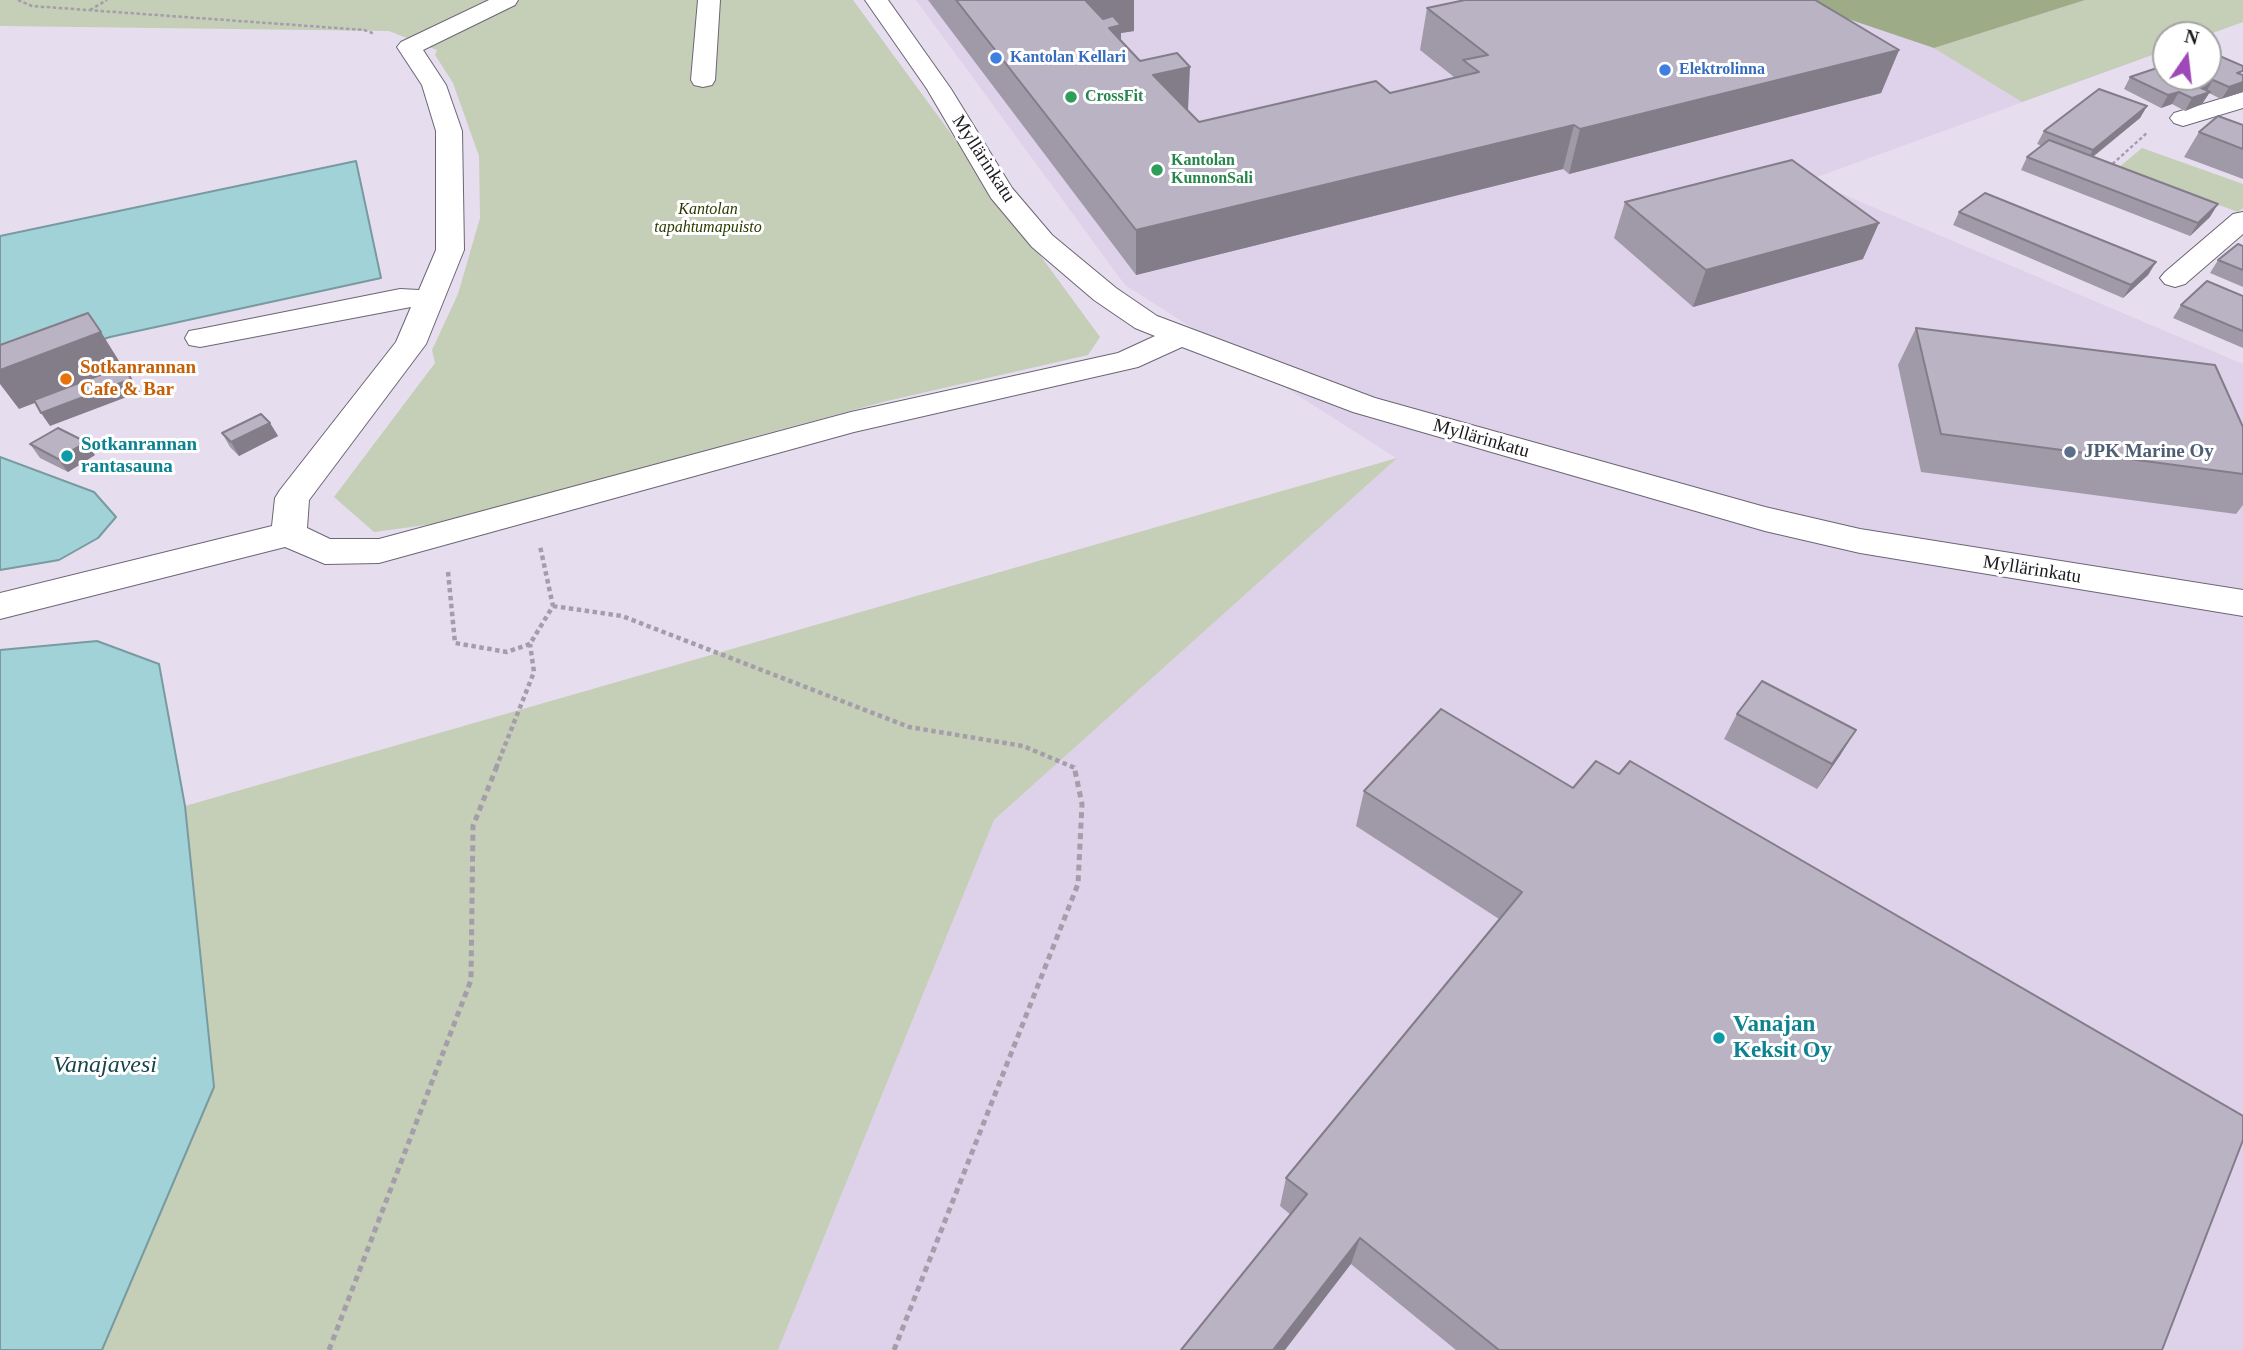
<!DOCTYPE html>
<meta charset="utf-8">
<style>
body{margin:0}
#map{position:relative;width:2243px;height:1350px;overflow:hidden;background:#e6deef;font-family:Georgia,serif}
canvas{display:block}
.north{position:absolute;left:2152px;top:21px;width:70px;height:70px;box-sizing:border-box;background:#fff;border:2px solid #a4a3a5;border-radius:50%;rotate:14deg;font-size:19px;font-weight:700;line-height:28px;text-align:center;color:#1c191f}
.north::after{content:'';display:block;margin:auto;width:24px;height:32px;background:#9e49b7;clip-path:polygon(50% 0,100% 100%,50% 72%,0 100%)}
</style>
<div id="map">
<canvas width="2243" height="1350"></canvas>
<div class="north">N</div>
</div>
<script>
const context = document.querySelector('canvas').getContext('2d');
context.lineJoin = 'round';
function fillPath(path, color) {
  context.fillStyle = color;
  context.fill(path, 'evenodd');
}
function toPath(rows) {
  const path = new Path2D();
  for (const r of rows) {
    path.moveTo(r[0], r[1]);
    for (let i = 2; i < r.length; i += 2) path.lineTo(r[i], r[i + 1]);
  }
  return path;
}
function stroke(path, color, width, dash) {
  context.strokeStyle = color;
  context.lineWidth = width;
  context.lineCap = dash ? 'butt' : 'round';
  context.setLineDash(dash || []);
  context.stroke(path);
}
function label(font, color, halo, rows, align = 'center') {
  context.font = font + ' Georgia,serif';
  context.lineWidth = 6;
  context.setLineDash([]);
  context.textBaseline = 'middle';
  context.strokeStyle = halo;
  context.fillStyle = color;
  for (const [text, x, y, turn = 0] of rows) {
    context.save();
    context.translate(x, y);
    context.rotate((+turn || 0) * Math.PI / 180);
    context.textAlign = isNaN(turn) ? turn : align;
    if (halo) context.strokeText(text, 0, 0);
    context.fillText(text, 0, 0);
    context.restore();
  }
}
const built = toPath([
 [916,0,2243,0,2243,22,2207,35,2166,35,2166,50,1809,180,2243,364,2243,1350,778,1350,994,820,1396,458,1125,285]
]);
const green = toPath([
 [0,0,853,0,1100,337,1088,355,887,401,738,441,515,513,374,532,334,497,435,363,432,350,458,294,480,218,479,156,453,83,435,55,437,50,389,31,0,26],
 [2085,0,2243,0,2243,22,2207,35,2166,35,2166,50,2022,102,1934,48],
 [2142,148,2243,184,2243,208,2238,212,2118,168],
 [1397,458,994,820,778,1350,102,1350,214,1087,185,806]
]);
const forest = toPath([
 [1792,0,2085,0,1934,48]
]);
const water = toPath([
 [356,161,381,278,110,337,0,373,0,236,356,161],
 [0,457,94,492,116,517,98,538,59,560,0,570,0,457],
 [97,641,159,664,185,806,214,1087,102,1350,0,1350,0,650,97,641]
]);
const pathFar2 = toPath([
 [18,0,32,6,364,30,375,34],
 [90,10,107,0],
 [2108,168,2148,132]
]);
const pathFar1 = toPath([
 [448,572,455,643,507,652,530,644,553,606,540,546],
 [553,606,622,616,909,727,1023,746,1075,768],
 [496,768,534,672,530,644]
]);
const path = toPath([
 [329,1350,471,980,473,826,497,766],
 [894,1350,1078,884,1082,804,1074,766]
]);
const minor = toPath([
 [489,0,518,0,515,5,423,50,446,85,462,131,464,250,426,344,309,500,307,528,330,539,379,539,851,412,1118,353,1155,336,1135,328,1094,300,1032,247,991,198,927,89,865,0,888,0,951,89,1012,188,1052,235,1116,288,1157,316,1375,398,1765,507,1860,529,2243,590,2243,616,1860,553,1765,531,1353,412,1182,347,1138,367,854,432,379,563,325,564,285,547,0,619,0,593,272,526,275,498,280,490,396,342,411,307,200,347,189,345,185,338,189,331,200,329,400,289,419,290,436,250,436,131,422,85,397,47,401,42,489,0],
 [698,0,720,0,715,80,712,85,703,87,694,85,691,80,698,0],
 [2243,92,2243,108,2183,126,2174,123,2170,118,2174,113,2243,92],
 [2243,212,2243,234,2185,284,2175,287,2165,284,2160,278,2165,272,2233,214,2243,212]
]);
const wall = toPath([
 [928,0,1134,0,1134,31,1121,33,1121,40,1199,122,1390,93,1454,77,1420,50,1427,8,1899,50,1881,93,1569,174,1563,169,1136,275],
 [2243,66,2221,99,2209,93,2202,104,2185,111,2172,104,2161,108,2124,89,2130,77],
 [2147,106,2140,118,2093,157,2210,217,2190,236,2021,170,2027,157,2042,146,2037,144,2044,131],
 [2243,125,2243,179,2184,157,2199,132],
 [1625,202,1863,259,1693,307,1614,238],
 [1959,212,2156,262,2148,275,2123,298,1953,225],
 [2243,246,2243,287,2210,273,2218,260],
 [2243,296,2243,348,2173,318,2181,305],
 [1916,328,2243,427,2243,505,2236,514,1921,472,1898,365],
 [270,423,278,436,239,456,230,447,222,433],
 [30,444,95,455,68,472,40,458],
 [1441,709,2162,1350,1456,1350,1280,1206,1286,1178,1499,919,1356,826,1364,791],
 [1737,714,1841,754,1817,789,1724,739]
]);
const shadedWall = toPath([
 [1083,0,1134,0,1134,31,1121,33,1121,68],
 [1899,50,1881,93,1569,174,1580,129],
 [1190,67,1188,110,1153,75],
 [2213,80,2206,92,2189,98,2197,86],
 [2243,82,2243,92,2221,99,2229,87],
 [2179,92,2172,104,2161,108,2168,95],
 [2210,92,2202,104,2185,111,2192,98],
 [2147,106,2140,118,2086,162,2093,150],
 [1574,125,1563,169,1136,275,1136,230],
 [2218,204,2210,217,2190,236,2198,223],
 [1879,223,1863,259,1693,307,1706,270],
 [2156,262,2148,275,2123,298,2131,285],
 [101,332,124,369,19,409,0,384,0,370],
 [124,366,140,392,50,426,41,413],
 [270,423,278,436,239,456,231,442],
 [86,442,95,455,68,472,58,459],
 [1856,730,1841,754,1817,789,1832,764],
 [1360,1238,1351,1264,1285,1350,1273,1350]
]);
const building = toPath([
 [956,0,1085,0,1103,19,1113,16,1121,25,1109,28,1140,61,1177,53,1190,67,1153,75,1199,122,1376,81,1390,93,1479,72,1463,60,1488,55,1427,8,1465,0,1815,0,1899,50,1580,129,1574,125,1136,230,956,0],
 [2208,51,2243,66,2243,71,2237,73,2243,75,2243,82,2229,87,2213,80,2197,86,2210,92,2192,98,2179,92,2168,95,2130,77,2166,65,2166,77,2208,77,2208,51],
 [2099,89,2147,106,2093,150,2044,131,2099,89],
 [2218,116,2243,125,2243,149,2199,132,2218,116],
 [2049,140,2218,204,2198,223,2027,157,2049,140],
 [1792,160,1879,223,1706,270,1625,202,1792,160],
 [1985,193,2156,262,2131,285,1959,212,1985,193],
 [2238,244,2243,246,2243,270,2218,260,2238,244],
 [2207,281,2243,296,2243,331,2181,305,2207,281],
 [88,313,101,332,0,370,0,345,88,313],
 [1916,328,2215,365,2243,427,2243,474,1941,434,1916,328],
 [124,366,131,379,41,413,34,400,124,366],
 [261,414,270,423,231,442,222,433,261,414],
 [58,428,86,442,58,459,30,444,58,428],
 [1762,681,1856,730,1832,764,1737,714,1762,681],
 [1441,709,1573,788,1596,761,1619,774,1630,761,2243,1116,2243,1140,2162,1350,1499,1350,1360,1238,1273,1350,1181,1350,1307,1194,1286,1178,1522,892,1364,791,1441,709]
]);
const markers = [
 [996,58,7,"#3f7fe0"],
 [1665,70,7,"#3f7fe0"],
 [1071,97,7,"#2e9e5b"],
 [1157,170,7,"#2e9e5b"],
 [66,379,7,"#e8710a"],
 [2070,452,7,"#5c6f8a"],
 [67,456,7,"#0f9aa8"],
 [1719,1038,7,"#0f9aa8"]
];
const farShopnames = [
 ["Kantolan Kellari",1010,58],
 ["Elektrolinna",1679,70]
];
const farLeisurenames = [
 ["CrossFit",1085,97],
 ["Kantolan",1171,161],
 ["KunnonSali",1171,179]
];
const farParknames = [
 ["Kantolan",708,210],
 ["tapahtumapuisto",708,228]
];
const streetNames = [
 ["Myllärinkatu",983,159,57],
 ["Myllärinkatu",1481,439,16],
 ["Myllärinkatu",2032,570,9]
];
const foodNames = [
 ["Sotkanrannan",80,368],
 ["Cafe & Bar",80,390]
];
const cultureNames = [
 ["Sotkanrannan",81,445],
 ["rantasauna",81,467]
];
const serviceNames = [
 ["JPK Marine Oy",2084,452]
];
const nearCulturenames = [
 ["Vanajan",1733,1025],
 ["Keksit Oy",1733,1051]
];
const nearWaternames = [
 ["Vanajavesi",105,1066]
];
fillPath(built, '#ddd2ea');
fillPath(green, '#c5ceb6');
fillPath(forest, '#9dab87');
fillPath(water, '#a0d2d7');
stroke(water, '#789aa0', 2);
stroke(minor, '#6c6574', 2);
stroke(pathFar2, '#a49eab', 2.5, [3.5, 2.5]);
stroke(pathFar1, '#a49eab', 4.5, [4.5, 3.5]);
stroke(path, '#a49eab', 5, [6, 4.5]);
fillPath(minor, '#fff');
fillPath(wall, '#a09aa8');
fillPath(shadedWall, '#827d88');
fillPath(building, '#bab3c3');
stroke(building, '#827d88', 2);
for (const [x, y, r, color] of markers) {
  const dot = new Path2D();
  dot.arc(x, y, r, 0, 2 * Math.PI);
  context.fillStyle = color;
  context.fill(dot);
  stroke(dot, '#fff', 2.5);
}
label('bold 16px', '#366cbe', '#fff', farShopnames, 'left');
label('bold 16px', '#27864d', '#fff', farLeisurenames, 'left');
label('italic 16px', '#2a3a00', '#fff', farParknames);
label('19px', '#1c191f', '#fff', streetNames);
label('bold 19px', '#c56008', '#fff', foodNames, 'left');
label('bold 19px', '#0d838f', '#fff', cultureNames, 'left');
label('bold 19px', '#4e5e75', '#fff', serviceNames, 'left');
label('bold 23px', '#0d838f', '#fff', nearCulturenames, 'left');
label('italic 24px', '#174549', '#fff', nearWaternames);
</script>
